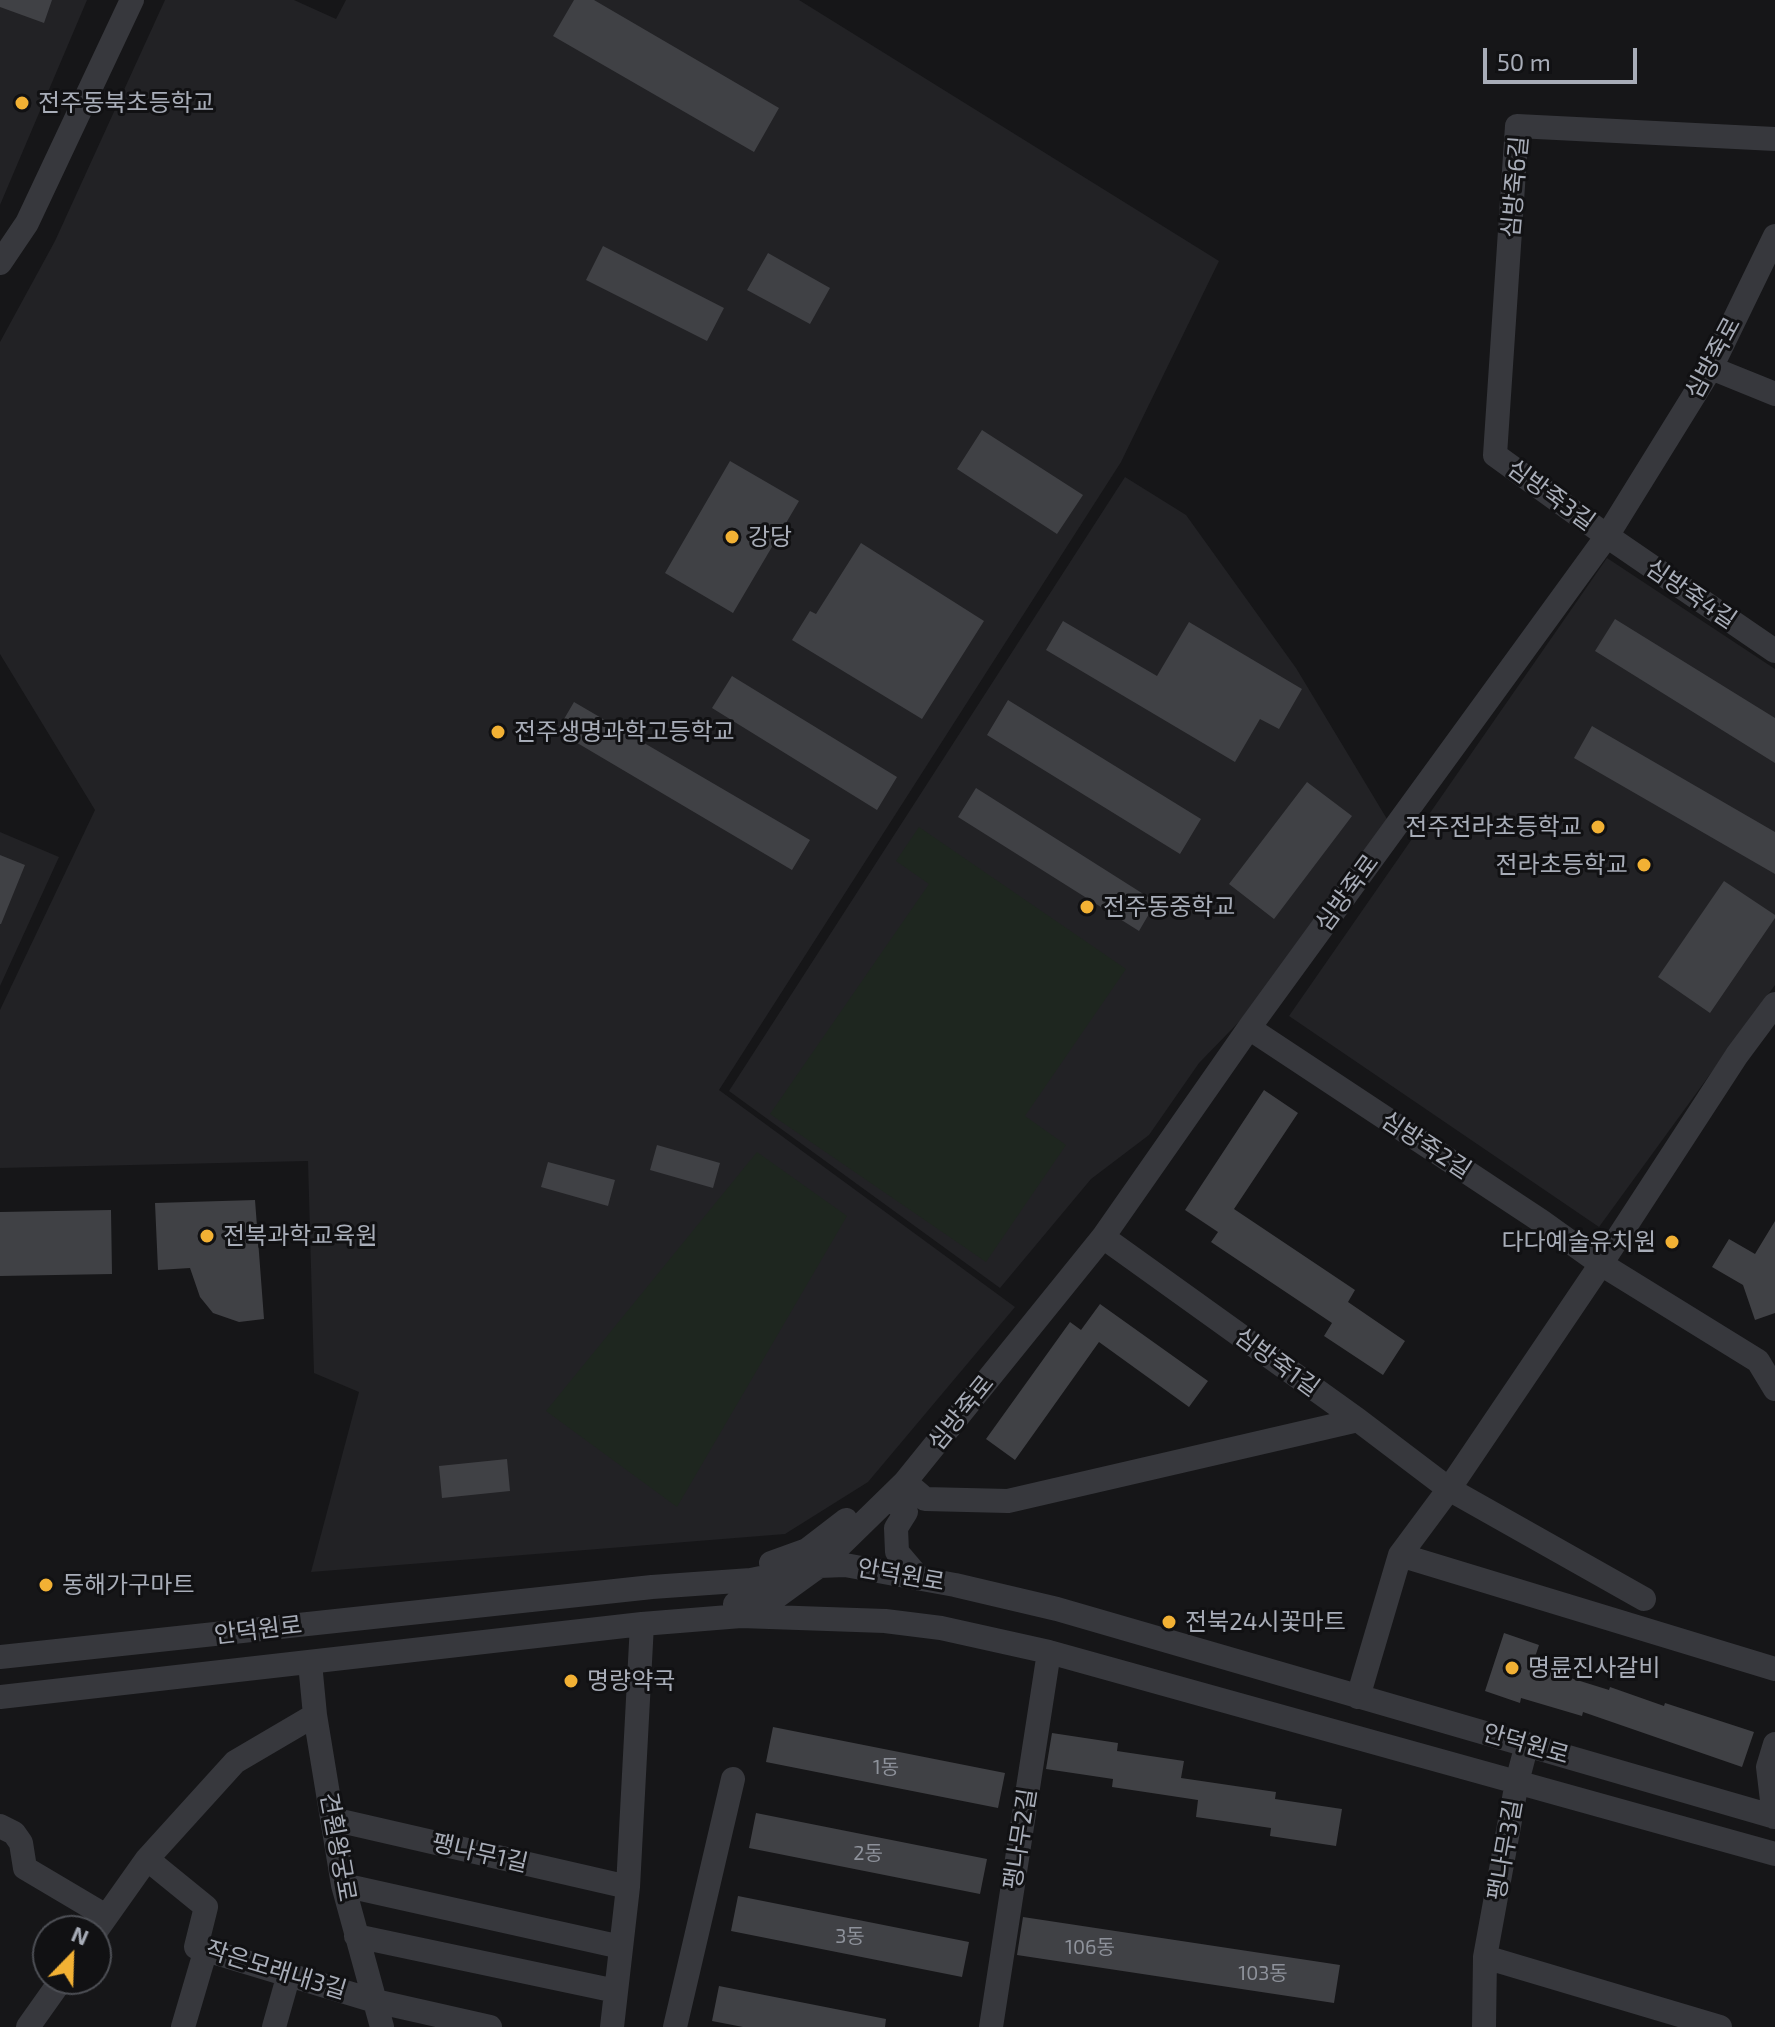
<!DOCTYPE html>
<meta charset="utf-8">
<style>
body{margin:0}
#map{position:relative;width:1775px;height:2027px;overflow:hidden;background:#161618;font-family:"Exo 2",sans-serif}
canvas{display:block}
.north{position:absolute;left:32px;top:1915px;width:80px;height:80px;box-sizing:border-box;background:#111113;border:2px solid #4d4f55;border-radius:50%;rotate:23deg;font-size:22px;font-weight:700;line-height:32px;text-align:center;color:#a8adb8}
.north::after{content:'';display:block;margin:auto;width:28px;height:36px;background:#f2b134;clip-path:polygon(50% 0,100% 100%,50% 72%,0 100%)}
.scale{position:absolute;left:1483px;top:48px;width:154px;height:36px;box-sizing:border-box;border:4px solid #a8adb8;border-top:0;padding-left:10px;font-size:24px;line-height:28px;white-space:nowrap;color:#a8adb8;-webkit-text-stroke:6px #111113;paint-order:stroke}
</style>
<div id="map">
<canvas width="1775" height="2027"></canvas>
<div class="north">N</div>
<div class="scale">50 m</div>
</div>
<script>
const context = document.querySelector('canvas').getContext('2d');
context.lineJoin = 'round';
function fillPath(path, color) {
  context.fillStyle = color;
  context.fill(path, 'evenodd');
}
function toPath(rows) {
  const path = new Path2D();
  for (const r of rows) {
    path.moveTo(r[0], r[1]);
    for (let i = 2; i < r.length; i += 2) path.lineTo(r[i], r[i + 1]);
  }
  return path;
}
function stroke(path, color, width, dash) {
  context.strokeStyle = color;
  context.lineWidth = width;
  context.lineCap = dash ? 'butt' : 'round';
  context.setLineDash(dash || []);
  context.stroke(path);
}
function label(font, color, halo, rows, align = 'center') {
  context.font = font + ' "Exo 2","Noto Sans KR",sans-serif';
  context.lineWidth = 6;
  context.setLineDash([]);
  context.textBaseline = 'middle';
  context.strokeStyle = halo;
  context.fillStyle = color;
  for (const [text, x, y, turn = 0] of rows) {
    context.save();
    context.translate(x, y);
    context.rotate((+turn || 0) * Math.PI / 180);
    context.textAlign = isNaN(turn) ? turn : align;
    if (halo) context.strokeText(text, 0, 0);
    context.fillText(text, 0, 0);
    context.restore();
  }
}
const built = toPath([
 [0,0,87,0,0,205],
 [165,0,294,0,336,19,346,0,799,0,1219,261,1121,462,719,1090,1015,1307,868,1482,785,1534,311,1572,359,1392,314,1373,308,1161,0,1168,0,1010,95,810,0,654,0,342,55,241],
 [1125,477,1186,515,1296,668,1387,819,1265,995,1199,1063,1149,1135,1091,1179,1000,1288,729,1091],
 [1607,558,1775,669,1775,985,1599,1227,1289,1016],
 [0,832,59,857,0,986]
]);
const green = toPath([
 [919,827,1126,969,1025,1116,1066,1145,986,1262,770,1114,929,884,896,861],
 [757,1152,847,1216,677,1507,546,1411]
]);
const building = toPath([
 [0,0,52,0,44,23,0,7],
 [574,0,594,0,779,108,754,152,553,36],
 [603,246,724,308,707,341,586,280],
 [768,253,830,288,810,324,747,290],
 [982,430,1083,495,1057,534,957,469],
 [730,461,799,501,733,613,665,573],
 [861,543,984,621,922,719,792,640,810,611,816,614],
 [1615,619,1775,718,1775,763,1595,651],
 [1063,621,1157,676,1189,622,1302,689,1279,729,1260,719,1235,762,1046,650],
 [732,676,897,777,877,810,712,708],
 [1008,700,1201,819,1180,854,987,735],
 [574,702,810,840,792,870,557,731],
 [1592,726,1775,832,1775,874,1574,758],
 [1307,782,1352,816,1274,919,1229,884],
 [976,788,1156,902,1139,931,958,817],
 [0,855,25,865,1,924,0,924],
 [1724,881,1775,915,1775,918,1710,1013,1658,977],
 [1264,1090,1298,1113,1234,1209,1355,1290,1348,1302,1405,1341,1383,1375,1324,1336,1332,1323,1211,1242,1218,1232,1185,1210],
 [657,1145,720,1163,713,1188,650,1170],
 [548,1162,615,1180,608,1206,541,1187],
 [255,1200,264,1319,239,1322,213,1313,200,1297,190,1268,158,1270,155,1203],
 [111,1210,112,1274,0,1276,0,1212],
 [1775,1221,1775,1313,1755,1320,1743,1285,1712,1267,1729,1239,1755,1254],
 [1100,1304,1208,1381,1189,1407,1099,1342,1015,1460,986,1439,1070,1322,1081,1330],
 [507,1459,510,1491,442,1498,439,1466],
 [1504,1633,1539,1645,1532,1666,1609,1690,1610,1687,1664,1706,1665,1703,1754,1732,1742,1767,1583,1712,1582,1716,1521,1698,1520,1703,1485,1691],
 [773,1727,1005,1773,998,1808,766,1762],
 [1052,1733,1118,1743,1117,1751,1184,1761,1181,1778,1276,1792,1275,1799,1342,1809,1336,1846,1270,1836,1271,1828,1196,1817,1198,1800,1112,1787,1113,1779,1046,1769],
 [756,1813,987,1859,980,1894,749,1848],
 [738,1896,969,1942,962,1977,731,1931],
 [1023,1917,1340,1965,1334,2003,1017,1955],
 [719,1986,886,2019,885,2027,743,2027,712,2021]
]);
const minor = toPath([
 [1775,139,1517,126,1495,455,1607,536,1775,651],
 [0,263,27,223,132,0],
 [1711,368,1775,394],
 [1249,1028,1541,1221,1601,1264,1758,1361,1775,1389],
 [1103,1237,1358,1420,1449,1489,1644,1599],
 [905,1482,925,1499,1008,1501,1358,1420],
 [889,1498,906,1512,896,1528,897,1552,920,1579],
 [1400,1555,1775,1669],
 [771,1563,807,1550,846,1520],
 [735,1604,772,1600,794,1584,819,1566,905,1482,1103,1237,1249,1028,1607,536,1711,368,1775,236],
 [0,1657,652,1587,751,1580,819,1566,845,1565,955,1585,1057,1609,1775,1817],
 [310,1663,315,1715,343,1885,382,2027],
 [0,1697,642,1624,741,1616,885,1621,941,1628,1049,1652,1775,1854],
 [1358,1697,1400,1555,1449,1489,1601,1264,1737,1055,1775,1004],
 [1774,1817,1768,1767,1775,1744],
 [332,1819,628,1887],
 [0,1826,14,1833,21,1843,25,1868,106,1916],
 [147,1859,206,1907,196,1947,375,2001,490,2027],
 [343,1885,621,1947],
 [96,1931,147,1859,235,1762,315,1715],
 [356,1936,616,1991],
 [1485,1957,1720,2027],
 [28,2027,62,1979],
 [183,2027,206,1949],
 [274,2027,289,1974],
 [612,2027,628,1887,642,1624],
 [675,2027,733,1779],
 [991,2027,1049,1652],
 [1484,2027,1485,1957,1517,1782,1527,1744]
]);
const markers = [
 [22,103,8,"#f2b134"],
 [732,537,8,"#f2b134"],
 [498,732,8,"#f2b134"],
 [1598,827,8,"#f2b134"],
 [1644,865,8,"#f2b134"],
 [1087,907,8,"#f2b134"],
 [207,1236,8,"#f2b134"],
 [1672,1242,8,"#f2b134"],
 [46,1585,8,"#f2b134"],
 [1169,1622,8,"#f2b134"],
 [1512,1668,8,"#f2b134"],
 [571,1681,8,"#f2b134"]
];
const numberNames = [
 ["1동",886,1767],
 ["2동",868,1853],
 ["3동",850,1936],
 ["106동",1090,1947],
 ["103동",1263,1973]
];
const poiNames = [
 ["전주동북초등학교",38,103],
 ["강당",748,537],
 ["전주생명과학고등학교",514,732],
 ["전주전라초등학교",1582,827,"right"],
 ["전라초등학교",1628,865,"right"],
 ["전주동중학교",1103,907],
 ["전북과학교육원",223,1236],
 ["다다예술유치원",1656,1242,"right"],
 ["동해가구마트",62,1585],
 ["전북24시꽃마트",1185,1622],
 ["명륜진사갈비",1528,1668],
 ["명량약국",587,1681]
];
const streetNames = [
 ["심방죽6길",1515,187,-85],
 ["심방죽로",1713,358,-62],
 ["심방죽3길",1551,495,36],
 ["심방죽4길",1691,594,34],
 ["심방죽로",1347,893,-54],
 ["심방죽2길",1426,1145,33],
 ["심방죽1길",1277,1362,36],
 ["심방죽로",961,1413,-51],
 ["안덕원로",901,1575,10],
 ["안덕원로",258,1630,-7],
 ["안덕원로",1526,1744,16],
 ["팽나무2길",1020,1839,-81],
 ["견훤왕궁로",338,1847,80],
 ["팽나무3길",1505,1850,-80],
 ["팽나무1길",480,1853,13],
 ["작은모래내3길",276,1970,17]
];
fillPath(built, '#222225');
fillPath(green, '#1e261f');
fillPath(building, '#404145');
stroke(minor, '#37383d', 24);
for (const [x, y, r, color] of markers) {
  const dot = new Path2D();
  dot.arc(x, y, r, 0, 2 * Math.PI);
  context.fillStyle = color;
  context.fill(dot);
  stroke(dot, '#111113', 3);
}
label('20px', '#8e929b', null, numberNames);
label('24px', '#a8adb8', '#111113', poiNames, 'left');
label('24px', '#a8adb8', '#111113', streetNames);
</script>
